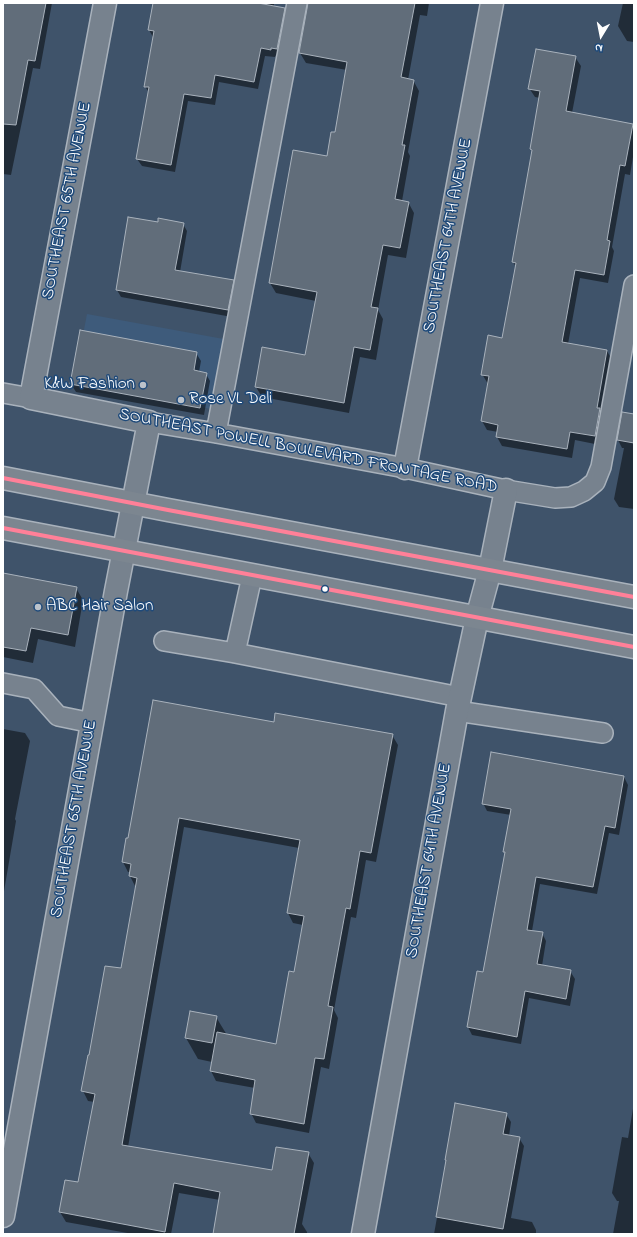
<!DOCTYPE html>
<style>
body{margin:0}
#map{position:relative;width:637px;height:1237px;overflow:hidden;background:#3f536a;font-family:"Indie Flower",sans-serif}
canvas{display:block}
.frame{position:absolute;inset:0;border:4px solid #fff;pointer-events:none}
.north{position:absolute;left:581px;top:16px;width:40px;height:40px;-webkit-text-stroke:3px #1f4a7a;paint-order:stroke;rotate:190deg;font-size:11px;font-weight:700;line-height:16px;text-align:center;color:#fff}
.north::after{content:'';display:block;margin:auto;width:14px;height:18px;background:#fff;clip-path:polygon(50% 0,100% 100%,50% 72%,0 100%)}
</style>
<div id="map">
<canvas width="637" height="1237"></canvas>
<div class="frame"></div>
<div class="north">N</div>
</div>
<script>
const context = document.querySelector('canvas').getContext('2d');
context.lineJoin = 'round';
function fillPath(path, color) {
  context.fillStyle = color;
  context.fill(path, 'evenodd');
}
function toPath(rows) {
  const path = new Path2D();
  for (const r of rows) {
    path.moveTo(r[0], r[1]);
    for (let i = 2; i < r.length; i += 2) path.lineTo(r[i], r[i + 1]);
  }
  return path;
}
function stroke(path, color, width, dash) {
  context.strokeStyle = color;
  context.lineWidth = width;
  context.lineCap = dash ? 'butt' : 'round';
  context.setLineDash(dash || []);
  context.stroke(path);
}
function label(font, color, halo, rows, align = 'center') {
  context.font = font + ' "Indie Flower",sans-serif';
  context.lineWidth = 3;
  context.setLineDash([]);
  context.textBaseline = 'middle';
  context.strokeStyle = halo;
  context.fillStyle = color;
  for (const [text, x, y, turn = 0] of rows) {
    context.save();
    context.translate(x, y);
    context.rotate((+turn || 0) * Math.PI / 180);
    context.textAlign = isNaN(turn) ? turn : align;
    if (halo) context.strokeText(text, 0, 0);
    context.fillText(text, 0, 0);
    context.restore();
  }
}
const built = toPath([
 [87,314,229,340,216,410,74,382]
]);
const shadow = toPath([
 [3,3,52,3,40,69,33,68,11,175,3,174],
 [154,3,274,3,274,7,286,31,281,56,276,55,275,57,265,56,258,89,219,82,215,105,188,101,175,172,142,166,137,159,149,93,145,86,153,37,149,30],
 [334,3,429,3,427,16,420,15,408,80,413,80,419,91,408,152,410,156,402,201,408,202,414,213,406,258,388,255,378,310,383,319,376,360,360,357,349,413,262,397,256,387,306,356,316,301,276,293,270,283,328,157,336,134,347,70,306,63,300,53],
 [623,3,634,3,634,42,627,41,618,26],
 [575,57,581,66,572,113,632,125,634,129,634,151,630,175,625,174,612,247,614,251,608,283,580,278,568,344,607,351,612,360,600,445,575,440,572,458,502,446,497,437,498,432,487,430,482,421,488,384,482,374,503,339,516,267,513,262,532,152,531,149,540,98,535,97,529,88],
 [158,224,183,224,187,231,180,272,233,281,237,289,232,317,121,297,117,290],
 [196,353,201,361,199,372,206,374,210,381,204,415,76,392,71,384],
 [634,415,634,509,619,507,614,499,624,448,622,448,618,440],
 [3,574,76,588,83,600,75,647,38,639,33,663,3,657],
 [275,723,392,735,398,745,376,862,366,860,356,918,351,917,334,1010,338,1018,329,1069,321,1067,309,1133,256,1123,251,1113,255,1088,216,1081,211,1071,212,1062,198,1059,186,1038,216,1017,227,1035,277,1045,295,973,303,925,293,923,288,913,299,848,184,827,128,1147,273,1172,308,1153,314,1163,302,1224,307,1232,307,1234,214,1234,220,1200,179,1193,171,1234,133,1234,66,1222,60,1212,79,1183,95,1102,88,1101,83,1091,121,970,137,886,135,886,130,876,131,872,128,872,123,862,127,839,129,839],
 [3,729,25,733,30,741,15,819,16,821,3,897],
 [624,777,628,785,619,835,609,833,597,894,540,884,532,931,542,933,546,941,542,966,570,971,575,979,570,1006,529,998,521,1044,472,1035,468,1027,478,972,484,973,506,854,505,852,511,815,487,811,483,803],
 [634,1103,634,1234,613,1234,619,1201,617,1201,612,1193,622,1137,628,1138],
 [506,1114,511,1122,509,1136,519,1138,524,1146,511,1218,532,1222,536,1230,536,1234,434,1234,447,1162]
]);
const building = toPath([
 [3,3,46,3,35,61,28,60,16,125,3,124,3,3],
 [153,3,258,3,285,8,277,49,271,48,271,50,261,48,254,82,215,75,211,98,184,94,171,165,136,159,149,87,144,87,154,31,148,30,153,3],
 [308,3,415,3,401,77,414,80,402,145,405,145,395,199,409,202,400,248,383,245,371,307,378,308,370,350,354,347,344,403,255,387,262,347,305,355,317,292,269,283,293,150,327,156,331,132,335,132,347,62,299,53,308,3],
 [536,49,576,56,566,111,633,124,625,166,620,165,607,240,610,241,604,275,575,270,562,342,607,350,597,408,600,408,595,436,570,432,567,449,496,437,498,425,481,421,489,376,481,375,488,335,502,338,516,263,512,262,532,150,530,149,540,91,528,89,536,49],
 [128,217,158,222,158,218,184,223,175,270,234,280,228,310,116,290,128,217],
 [80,330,197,352,194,370,207,373,200,408,70,384,80,330],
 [622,412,634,414,634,443,617,440,622,412],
 [3,573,77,587,68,635,31,628,26,651,3,647,3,573],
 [153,700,274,722,275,713,393,734,371,853,360,851,350,909,346,908,328,1006,333,1007,324,1059,315,1058,304,1124,250,1114,255,1080,210,1071,217,1032,276,1044,289,971,294,972,304,916,287,913,300,840,179,818,122,1145,272,1170,276,1147,309,1152,294,1234,213,1234,220,1192,174,1183,165,1232,59,1212,65,1180,78,1182,95,1094,81,1091,88,1055,89,1055,105,966,121,968,137,878,129,876,131,864,122,862,126,838,128,838,153,700],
 [491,752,624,776,615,828,605,826,593,887,536,877,527,930,543,932,537,964,571,970,566,999,525,991,517,1037,467,1027,477,971,483,972,505,852,503,852,511,809,482,804,491,752],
 [190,1011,217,1016,212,1043,185,1038,190,1011],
 [455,1103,507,1113,503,1134,520,1137,503,1229,436,1217,446,1160,445,1160,455,1103]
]);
const service = toPath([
 [3,393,31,398],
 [149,422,216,433,405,468,506,490,555,498,571,497,584,491,595,482,601,467,634,285],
 [216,433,297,3],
 [252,576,235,653,460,697],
 [164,641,235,653],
 [3,683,34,689,58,716,92,723],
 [457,711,603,733]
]);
const minor = toPath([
 [405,468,492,3],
 [3,1216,116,591,149,422,31,398,105,3],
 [363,1234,457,711,477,618,490,570,506,490]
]);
const primary = toPath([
 [3,478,168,510,634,597],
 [3,528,634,647]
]);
const bus1 = toPath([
 [3,478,168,510,634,597],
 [3,528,634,647]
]);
const markers = [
 [143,385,4,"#bcc3cb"],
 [181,400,4,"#bcc3cb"],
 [325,589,3.5,"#fff"],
 [38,607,4,"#bcc3cb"]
];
const streetNames = [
 ["SOUTHEAST 65TH AVENUE",68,201,-79],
 ["SOUTHEAST 64TH AVENUE",449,236,-79],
 ["SOUTHEAST POWELL BOULEVARD FRONTAGE ROAD",308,452,11],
 ["SOUTHEAST 65TH AVENUE",75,819,-80],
 ["SOUTHEAST 64TH AVENUE",430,861,-80]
];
const poiNames = [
 ["K&W Fashion",135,385,"right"],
 ["Rose VL Deli",189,400],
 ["ABC Hair Salon",46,607]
];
fillPath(built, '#3e5b7b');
fillPath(shadow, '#0007');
fillPath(building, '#616d7a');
stroke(building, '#a9b2bc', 1);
stroke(service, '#a9b2bc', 22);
stroke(minor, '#a9b2bc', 25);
stroke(primary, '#a9b2bc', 25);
stroke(service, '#77828e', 19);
stroke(minor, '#77828e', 22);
stroke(primary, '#7c8690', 22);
stroke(bus1, '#ff8098', 4);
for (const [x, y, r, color] of markers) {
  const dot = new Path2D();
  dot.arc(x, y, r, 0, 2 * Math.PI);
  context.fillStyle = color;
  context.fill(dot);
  stroke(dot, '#1f4a7a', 1.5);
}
label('17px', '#fff', '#1f4a7a', streetNames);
label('17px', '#fff', '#1f4a7a', poiNames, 'left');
</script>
